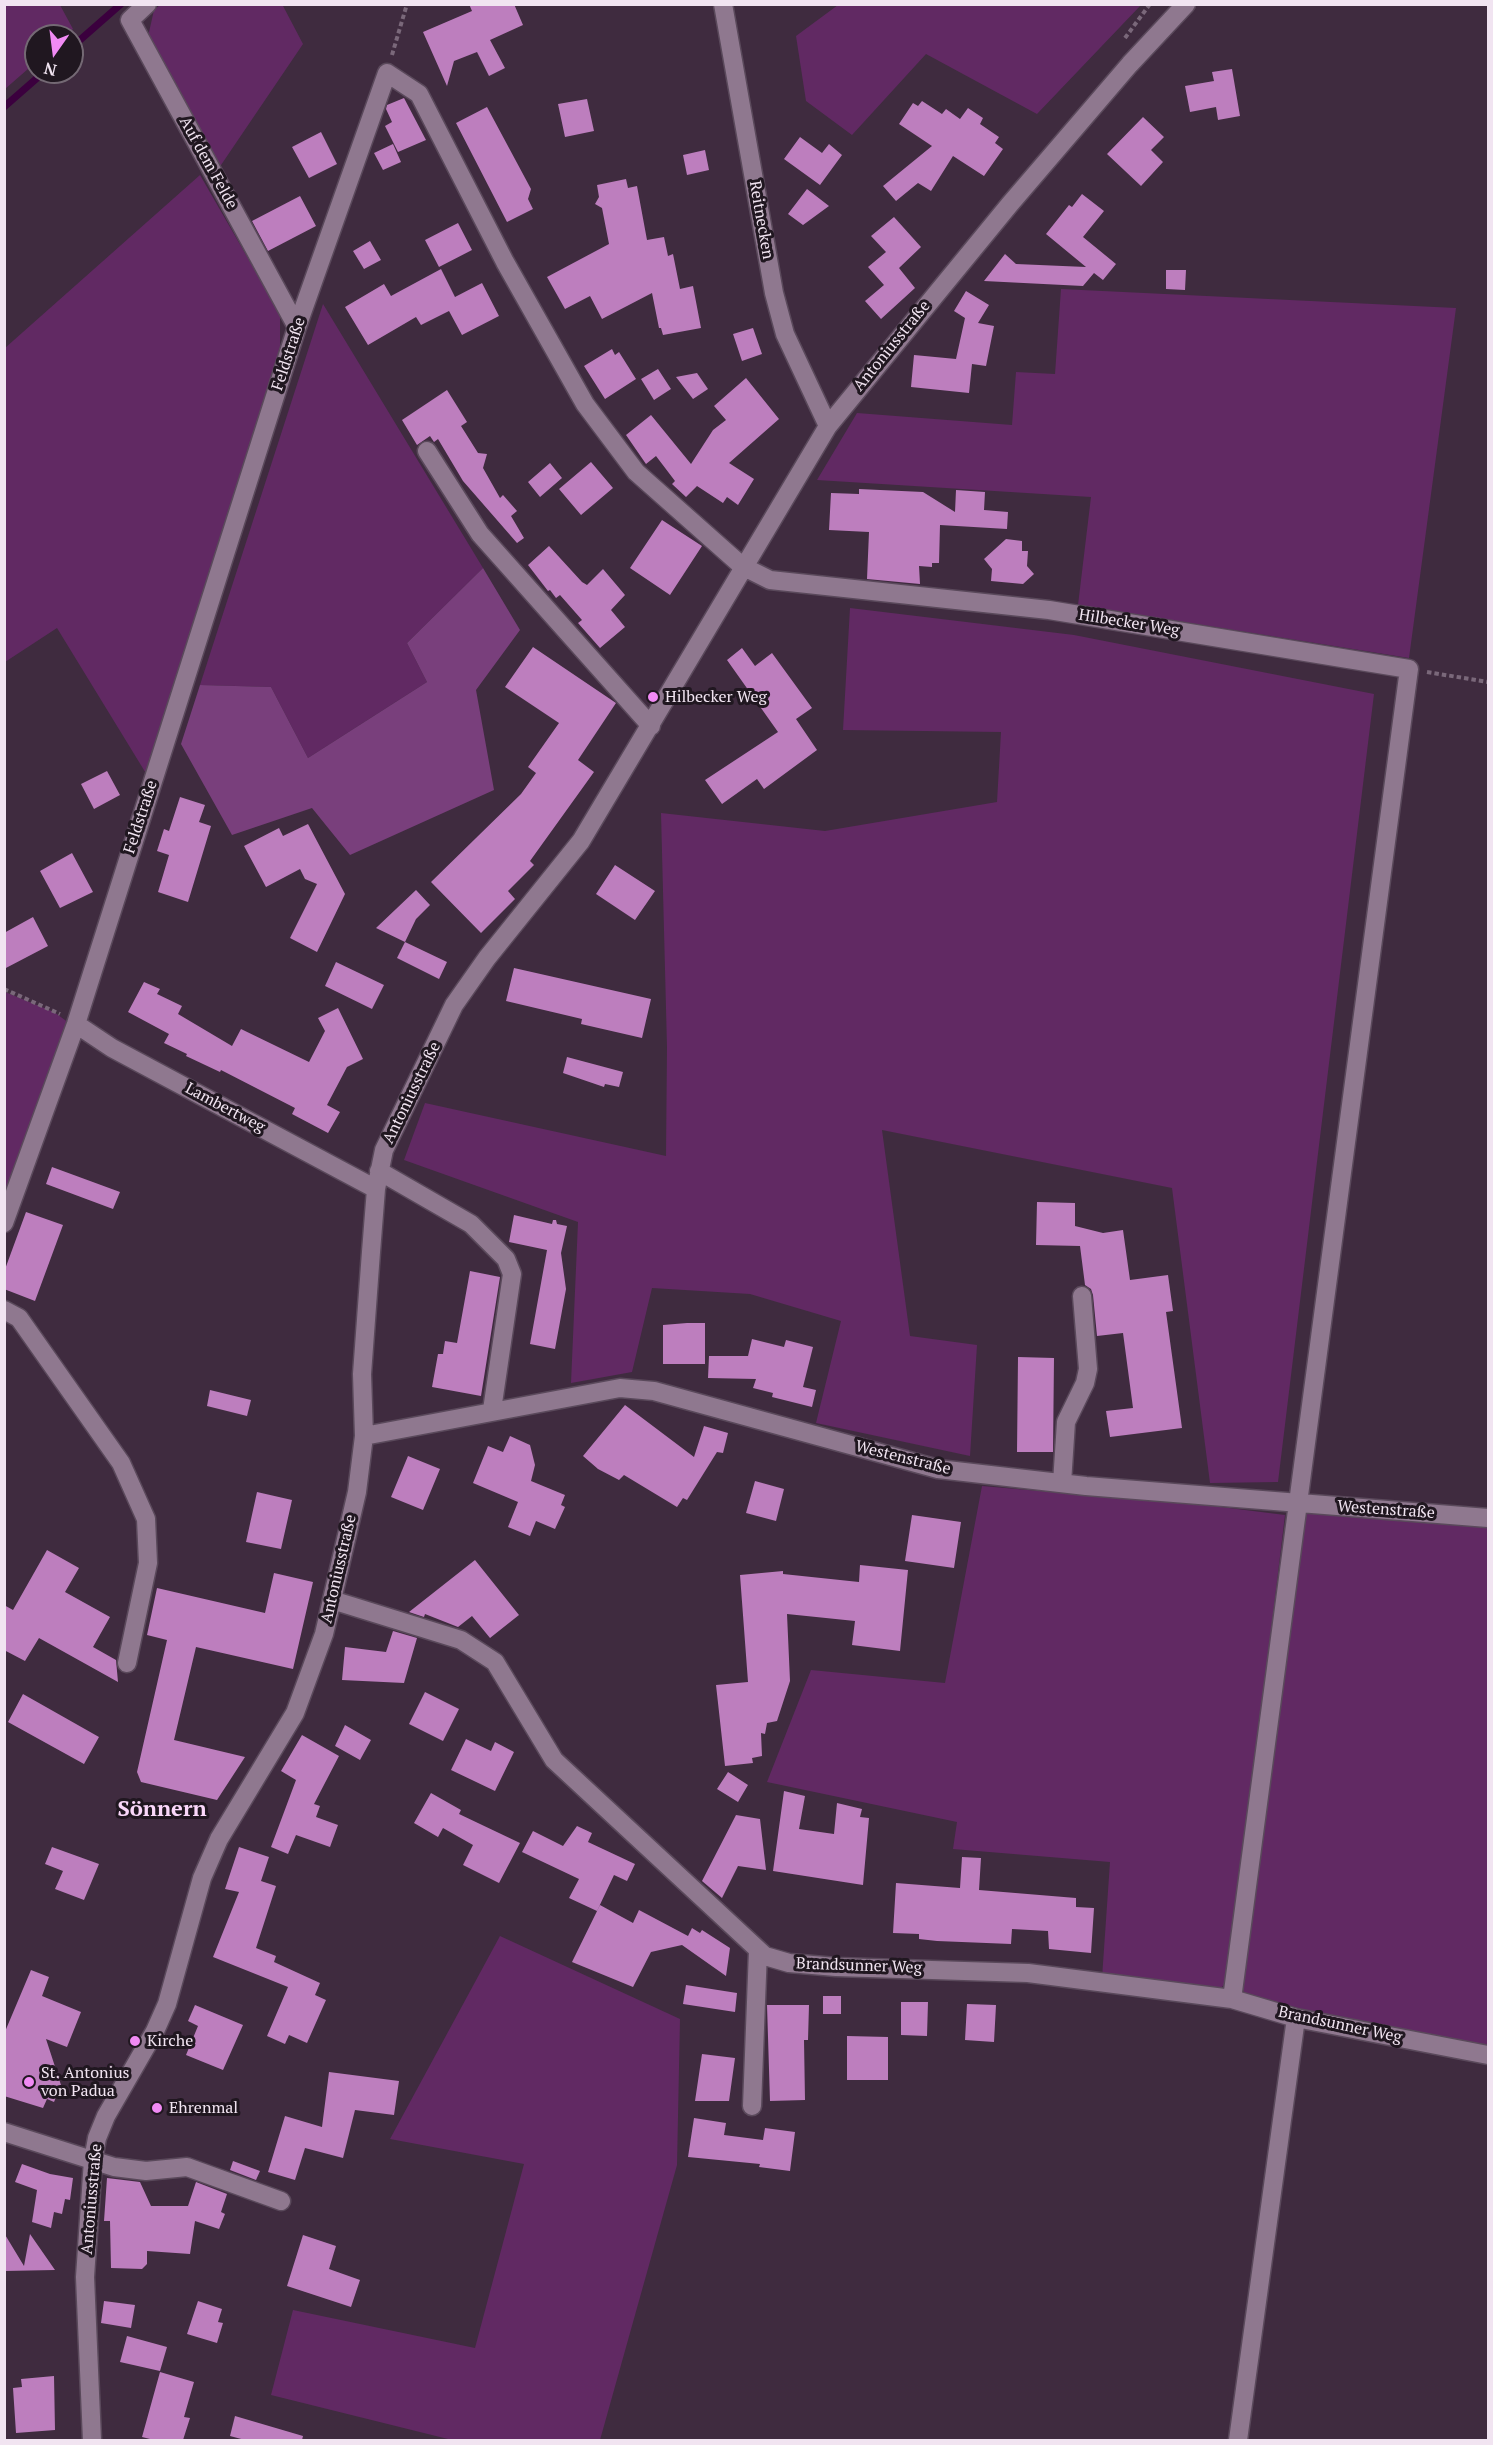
<!DOCTYPE html>
<meta charset="utf-8">
<style>
body{margin:0}
#map{position:relative;width:1493px;height:2445px;overflow:hidden;background:#3f2b3f;font-family:"PT Serif",serif}
canvas{display:block}
.frame{position:absolute;inset:0;border:6px solid #f1e4f1;pointer-events:none}
.north{position:absolute;left:24px;top:24px;width:60px;height:60px;box-sizing:border-box;background:#201720;border:2px solid #746974;border-radius:50%;rotate:194deg;font-size:16px;font-weight:700;line-height:24px;text-align:center;color:#f1e4f1}
.north::after{content:'';display:block;margin:auto;width:21px;height:27px;background:#f18af4;clip-path:polygon(50% 0,100% 100%,50% 72%,0 100%)}
</style>
<div id="map">
<canvas width="1493" height="2445"></canvas>
<div class="frame"></div>
<div class="north">N</div>
</div>
<script>
const context = document.querySelector('canvas').getContext('2d');
context.lineJoin = 'round';
function fillPath(path, color) {
  context.fillStyle = color;
  context.fill(path, 'evenodd');
}
function toPath(rows) {
  const path = new Path2D();
  for (const r of rows) {
    path.moveTo(r[0], r[1]);
    for (let i = 2; i < r.length; i += 2) path.lineTo(r[i], r[i + 1]);
  }
  return path;
}
function stroke(path, color, width, dash) {
  context.strokeStyle = color;
  context.lineWidth = width;
  context.lineCap = dash ? 'butt' : 'round';
  context.setLineDash(dash || []);
  context.stroke(path);
}
function label(font, color, halo, rows, align = 'center') {
  context.font = font + ' "PT Serif",serif';
  context.lineWidth = 6;
  context.setLineDash([]);
  context.textBaseline = 'middle';
  context.strokeStyle = halo;
  context.fillStyle = color;
  for (const [text, x, y, turn = 0] of rows) {
    context.save();
    context.translate(x, y);
    context.rotate((+turn || 0) * Math.PI / 180);
    context.textAlign = isNaN(turn) ? turn : align;
    if (halo) context.strokeText(text, 0, 0);
    context.fillText(text, 0, 0);
    context.restore();
  }
}
const green = toPath([
 [5,4,60,5,73,29,65,36,36,36,36,62,5,89],
 [282,4,303,44,219,168,147,41,154,10,160,5],
 [838,5,838,4,1141,5,1037,114,926,54,852,135,806,101,796,36],
 [200,175,280,314,280,349,147,775,57,628,5,662,5,348],
 [1061,289,1456,308,1409,658,1078,605,1091,497,817,480,857,413,1012,425,1016,372,1055,374],
 [323,304,483,568,407,643,427,682,308,758,271,687,200,685],
 [850,608,1074,635,1374,694,1278,1482,1210,1483,1172,1188,882,1130,910,1336,977,1345,970,1456,816,1423,841,1321,750,1294,652,1288,632,1372,571,1383,578,1222,404,1160,425,1103,666,1156,667,1047,661,813,825,831,997,802,1001,732,843,730],
 [5,992,54,1012,73,1026,5,1212],
 [982,1486,1213,1506,1285,1515,1229,1978,1222,1987,1208,1992,1102,1978,1110,1862,953,1849,957,1822,767,1782,811,1670,945,1683],
 [1302,1507,1488,1521,1488,2050,1299,2014,1245,1996,1239,1979],
 [500,1936,680,2019,677,2165,600,2440,452,2440,271,2395,293,2310,475,2348,524,2164,390,2139]
]);
const forest = toPath([
 [483,568,520,630,476,690,494,790,350,855,312,808,232,835,181,744,200,685,271,687,308,758,427,682,407,643]
]);
const stream = toPath([
 [72,47,121,4],
 [4,107,44,72]
]);
const building = toPath([
 [469,4,514,4,523,25,490,40,505,68,489,76,477,52,454,61,447,86,423,32,472,11],
 [1232,69,1240,116,1218,120,1216,107,1190,112,1185,86,1214,81,1212,72],
 [404,98,426,140,398,152,385,126,392,122,386,109,387,105],
 [587,99,594,131,565,137,558,104],
 [922,101,942,114,946,109,960,119,968,108,983,118,980,124,999,137,995,143,1003,149,984,176,953,156,931,191,918,183,896,201,883,186,932,146,899,124,913,103,918,106],
 [487,107,531,189,528,199,533,209,507,222,456,123],
 [1143,117,1164,137,1151,150,1163,162,1141,186,1107,154],
 [321,132,337,164,309,178,292,147],
 [800,137,822,153,829,144,842,155,820,185,784,159],
 [393,144,401,162,383,170,374,153],
 [705,150,709,170,687,175,683,155],
 [626,179,628,188,637,186,647,240,664,237,668,256,673,254,680,289,693,286,701,328,663,335,661,328,659,328,652,293,602,319,590,296,565,309,547,277,609,244,602,208,595,204,599,197,597,185],
 [807,189,829,206,803,225,788,214],
 [1082,194,1104,211,1083,237,1116,264,1103,280,1094,273,1083,286,984,281,1005,254,1016,264,1086,267,1046,234,1069,205,1072,207],
 [300,196,316,226,268,251,252,221],
 [894,217,921,247,899,268,915,288,881,319,865,301,884,285,868,267,886,252,871,236],
 [458,223,472,250,439,267,425,240],
 [370,241,381,260,364,269,353,251],
 [441,269,455,297,482,283,499,316,462,335,449,311,421,325,416,317,368,345,345,307,384,284,391,296],
 [1166,270,1186,270,1185,290,1166,289],
 [966,291,989,305,978,323,994,326,986,366,972,364,969,393,911,387,914,355,956,359,965,318,954,311],
 [753,328,762,354,742,361,733,334],
 [612,349,615,355,619,352,636,379,605,399,584,366],
 [658,369,671,389,654,400,641,379],
 [697,373,708,389,693,399,676,377],
 [746,378,779,419,729,463,754,479,738,505,727,497,723,503,697,486,686,497,672,484,675,481,656,456,646,464,626,435,651,415,691,464,713,430,726,420,714,406],
 [447,390,467,422,461,426,478,453,487,454,483,468,500,498,503,495,517,511,511,516,524,538,517,543,463,481,438,439,434,442,430,436,417,445,402,420],
 [591,462,613,488,581,515,559,489],
 [550,463,562,478,540,497,528,482],
 [859,489,923,492,955,512,956,490,985,492,984,510,1008,512,1007,529,940,525,939,563,932,563,932,567,919,566,920,584,867,579,869,532,829,530,831,493,859,494],
 [662,520,702,546,670,595,630,568],
 [1006,539,1022,541,1022,551,1028,551,1027,566,1034,574,1023,584,991,581,992,569,984,559],
 [549,546,582,582,587,585,603,569,625,595,611,610,625,627,600,648,578,623,582,620,560,595,556,598,550,590,548,591,528,565],
 [533,647,616,703,578,760,594,772,530,861,534,865,508,891,515,899,481,933,431,882,521,794,536,773,528,767,559,723,505,687],
 [742,648,755,666,772,653,812,708,796,719,817,750,764,789,757,779,722,804,705,780,778,732,727,660],
 [107,771,120,795,94,809,81,784],
 [180,797,205,805,199,822,211,826,188,902,158,892,169,855,157,851,164,829,169,831],
 [308,824,345,894,317,952,290,938,317,884,305,879,300,869,266,887,244,846,279,828,283,836],
 [72,853,93,892,60,908,40,871],
 [615,865,655,891,635,920,596,894],
 [416,890,430,905,416,919,405,942,376,928],
 [33,917,48,946,4,969,4,933],
 [405,942,447,962,439,979,397,958],
 [336,962,384,985,372,1009,325,986],
 [514,968,651,999,642,1038,581,1024,582,1019,506,1001],
 [144,982,160,989,157,994,182,1006,178,1014,232,1046,241,1029,309,1062,325,1031,318,1018,338,1008,363,1059,347,1067,327,1105,340,1112,328,1133,292,1114,295,1108,221,1070,220,1072,186,1056,187,1054,164,1043,169,1034,128,1012],
 [567,1057,623,1072,619,1087,605,1084,604,1087,563,1073],
 [52,1167,120,1192,113,1209,46,1184],
 [1037,1202,1075,1203,1075,1226,1103,1233,1123,1230,1130,1280,1168,1275,1173,1311,1166,1312,1182,1428,1110,1437,1106,1411,1133,1408,1123,1333,1097,1336,1093,1295,1091,1289,1085,1285,1080,1246,1036,1245],
 [26,1212,63,1225,35,1301,4,1289,4,1272],
 [514,1215,552,1224,553,1220,556,1220,557,1224,567,1226,561,1253,566,1289,555,1349,530,1344,547,1250,509,1242],
 [470,1271,500,1277,481,1396,432,1387,438,1354,443,1354,445,1341,457,1343],
 [687,1323,705,1323,705,1364,663,1364,663,1325],
 [752,1339,784,1347,786,1340,813,1347,803,1387,816,1390,812,1407,772,1397,773,1393,753,1388,756,1379,708,1378,709,1356,748,1356],
 [1018,1357,1054,1358,1053,1452,1017,1452],
 [210,1390,251,1400,247,1416,207,1406],
 [625,1405,694,1457,704,1426,728,1433,723,1453,717,1452,687,1500,683,1498,677,1507,624,1475,619,1480,598,1469,583,1456],
 [510,1436,530,1445,535,1465,531,1481,565,1495,561,1505,565,1507,555,1529,536,1521,530,1536,508,1527,518,1502,473,1483,488,1446,503,1452],
 [408,1456,440,1469,423,1510,391,1497],
 [755,1481,784,1489,776,1521,746,1513],
 [257,1492,292,1500,281,1549,246,1542],
 [912,1515,961,1522,954,1568,905,1561],
 [47,1550,79,1568,65,1592,110,1617,93,1647,116,1660,118,1682,39,1638,25,1661,4,1650,4,1605,13,1610],
 [475,1560,519,1615,490,1638,472,1616,458,1627,425,1614,424,1617,409,1612],
 [860,1565,908,1570,900,1651,852,1645,855,1621,787,1614,790,1681,777,1721,767,1723,765,1734,761,1733,762,1756,752,1758,753,1763,725,1766,716,1685,748,1682,740,1575,783,1571,783,1574,859,1582],
 [274,1573,313,1582,293,1669,196,1647,174,1740,245,1757,217,1800,141,1782,137,1772,167,1640,147,1635,157,1588,265,1613],
 [393,1631,417,1638,404,1683,342,1680,345,1647,386,1652],
 [425,1692,459,1709,443,1741,409,1724],
 [23,1694,99,1737,84,1764,8,1722],
 [345,1725,371,1740,360,1760,335,1746],
 [302,1735,339,1756,314,1804,320,1806,316,1817,338,1825,330,1847,296,1835,288,1854,271,1847,296,1780,281,1771],
 [466,1739,491,1751,495,1742,514,1752,495,1791,451,1770],
 [728,1772,748,1785,738,1802,717,1789],
 [784,1791,805,1796,799,1829,834,1834,837,1803,862,1809,860,1817,869,1818,863,1885,773,1871],
 [431,1793,461,1810,459,1814,520,1843,499,1883,463,1865,473,1845,443,1828,438,1837,414,1823],
 [736,1815,760,1819,766,1870,738,1866,722,1898,702,1881],
 [577,1826,592,1833,588,1842,635,1864,627,1881,614,1875,597,1911,569,1898,579,1879,522,1852,533,1831,563,1846],
 [52,1847,99,1864,84,1900,55,1889,63,1871,45,1864],
 [239,1847,269,1857,261,1881,276,1886,256,1948,276,1956,274,1962,320,1983,315,1995,326,2000,307,2043,289,2035,285,2044,267,2036,288,1987,213,1957,239,1892,225,1889],
 [962,1857,981,1858,979,1890,1076,1898,1076,1907,1094,1908,1091,1953,1049,1949,1048,1931,1012,1929,1011,1944,937,1941,919,1939,919,1934,893,1933,896,1883,960,1888],
 [600,1905,633,1923,639,1910,688,1936,692,1928,700,1933,702,1930,730,1948,726,1976,682,1945,651,1952,633,1987,572,1962],
 [31,1970,49,1977,42,1996,81,2012,67,2047,46,2039,61,2085,54,2102,47,2099,43,2108,4,2096,4,2034],
 [686,1985,737,1993,735,2012,683,2004],
 [823,1996,841,1996,841,2014,823,2014],
 [901,2002,928,2002,927,2036,901,2035],
 [967,2004,996,2005,994,2042,965,2040],
 [195,2005,243,2025,223,2070,186,2055,198,2026,188,2021],
 [767,2005,809,2005,808,2040,804,2040,805,2100,770,2101],
 [847,2036,888,2037,888,2080,847,2080],
 [702,2054,735,2058,729,2101,695,2101],
 [329,2072,399,2081,394,2115,355,2110,343,2158,305,2148,295,2180,268,2172,285,2116,322,2127],
 [694,2118,726,2123,724,2135,763,2140,765,2128,795,2132,790,2171,759,2167,760,2164,688,2157],
 [233,2161,260,2171,256,2180,230,2170],
 [22,2164,50,2174,73,2178,70,2200,65,2199,62,2214,54,2212,51,2228,32,2222,37,2190,15,2182],
 [107,2178,140,2182,151,2206,188,2206,196,2182,227,2194,221,2212,225,2214,219,2229,195,2221,190,2254,147,2251,147,2264,142,2269,111,2268,110,2221,104,2221],
 [4,2233,24,2266,30,2234,55,2270,4,2271],
 [303,2235,336,2246,329,2269,360,2280,351,2307,287,2286],
 [104,2301,135,2305,131,2328,101,2323],
 [198,2301,222,2309,218,2322,223,2323,217,2343,187,2334],
 [127,2336,167,2347,160,2371,120,2362],
 [160,2372,194,2382,184,2417,190,2418,183,2440,154,2440,142,2437],
 [54,2376,55,2430,16,2433,13,2388,22,2387,21,2379],
 [235,2416,303,2436,302,2440,245,2440,230,2436]
]);
const path = toPath([
 [1125,38,1150,4],
 [392,55,407,4],
 [1427,672,1488,682],
 [4,989,60,1014]
]);
const minor = toPath([
 [147,4,130,20,297,327],
 [723,4,774,293,785,334,828,426],
 [427,451,480,534,651,726],
 [76,1024,112,1048,376,1189],
 [379,1171,471,1224,506,1259,512,1274,492,1410],
 [4,1223,76,1024,297,327,387,73,419,94,505,262,585,404,636,472,742,566,770,580,1049,610,1409,669,1232,1999],
 [4,1310,19,1318,121,1463,146,1519,148,1563,127,1663],
 [364,1436,620,1388,654,1391,938,1469,1086,1486,1488,1518],
 [1062,1483,1066,1422,1085,1383,1088,1369,1082,1296],
 [332,1600,461,1640,495,1662,554,1760,765,1956,789,1963,836,1967,1028,1973,1232,1999,1296,2018,1488,2055],
 [752,2106,758,1950],
 [4,2132,114,2167,146,2171,187,2167,281,2201],
 [92,2440,85,2277,93,2160,97,2138,106,2116,155,2031,167,2004,202,1878,219,1839,295,1713,324,1634,357,1492,364,1436,362,1374,371,1252,376,1189,384,1150,454,1005,487,958,581,841,828,426,1010,204,1130,64,1186,4],
 [1238,2440,1296,2018]
]);
const markers = [
 [653,697,6,"#f18af4"],
 [135,2041,6,"#f18af4"],
 [29,2082,6,"#f18af4"],
 [157,2108,6,"#f18af4"]
];
const streetNames = [
 ["Auf dem Felde",208,163,61],
 ["Reitnecken",761,220,80],
 ["Antoniusstraße",892,346,-51],
 ["Feldstraße",289,354,-72],
 ["Hilbecker Weg",1129,623,9],
 ["Feldstraße",141,817,-72],
 ["Antoniusstraße",412,1093,-64],
 ["Lambertweg",225,1108,28],
 ["Westenstraße",903,1458,14],
 ["Westenstraße",1386,1510,4],
 ["Antoniusstraße",339,1569,-77],
 ["Brandsunner Weg",859,1966,2],
 ["Brandsunner Weg",1340,2025,12],
 ["Antoniusstraße",92,2199,-85]
];
const poiNames = [
 ["Hilbecker Weg",665,697],
 ["Kirche",147,2041],
 ["St. Antonius",41,2073],
 ["von Padua",41,2091],
 ["Ehrenmal",169,2108]
];
const districtNames = [
 ["Sönnern",162,1810]
];
fillPath(green, '#612963');
fillPath(forest, '#793f7c');
stroke(stream, '#3b003e', 7);
fillPath(building, '#bd7ebe');
stroke(minor, '#5a495b', 21);
stroke(path, '#7a687a', 4, [4.5, 3]);
stroke(minor, '#8f788f', 18);
for (const [x, y, r, color] of markers) {
  const dot = new Path2D();
  dot.arc(x, y, r, 0, 2 * Math.PI);
  context.fillStyle = color;
  context.fill(dot);
  stroke(dot, '#201720', 2);
}
label('16px', '#f1e4f1', '#201720', streetNames);
label('16px', '#f1e4f1', '#201720', poiNames, 'left');
label('bold 22px', '#fad7fa', '#201720', districtNames);
</script>
